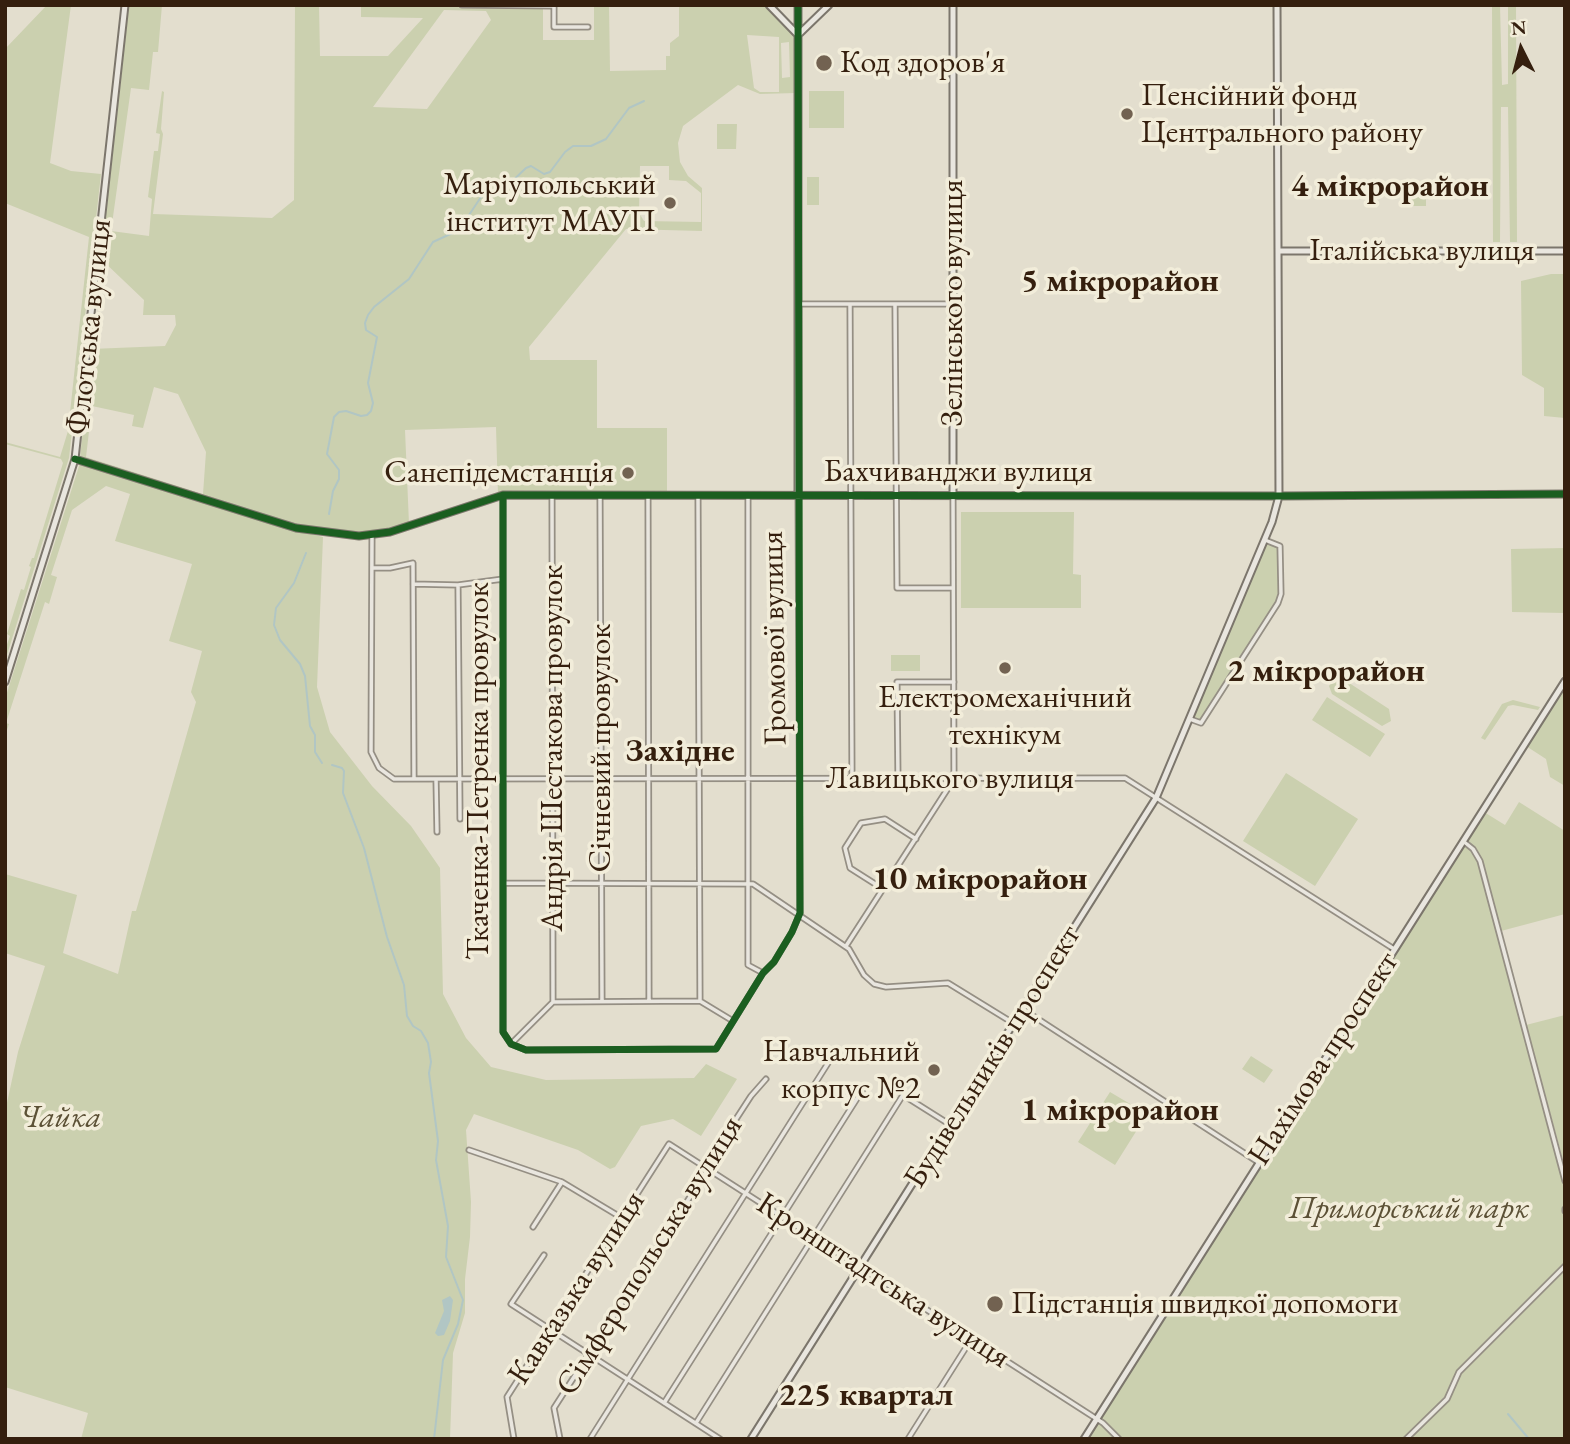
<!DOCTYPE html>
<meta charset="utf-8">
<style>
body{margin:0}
#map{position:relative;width:1570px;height:1444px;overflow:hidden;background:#e3dece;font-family:"EB Garamond",serif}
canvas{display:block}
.frame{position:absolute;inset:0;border:7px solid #351f0e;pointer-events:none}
.north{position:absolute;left:1486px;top:14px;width:70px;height:70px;-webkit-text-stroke:5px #f2edda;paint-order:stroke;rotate:354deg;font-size:19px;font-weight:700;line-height:28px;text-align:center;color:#351f0e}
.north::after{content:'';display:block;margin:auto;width:24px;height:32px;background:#351f0e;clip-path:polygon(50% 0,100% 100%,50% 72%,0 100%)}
</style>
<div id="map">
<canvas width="1570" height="1444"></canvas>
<div class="frame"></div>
<div class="north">N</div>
</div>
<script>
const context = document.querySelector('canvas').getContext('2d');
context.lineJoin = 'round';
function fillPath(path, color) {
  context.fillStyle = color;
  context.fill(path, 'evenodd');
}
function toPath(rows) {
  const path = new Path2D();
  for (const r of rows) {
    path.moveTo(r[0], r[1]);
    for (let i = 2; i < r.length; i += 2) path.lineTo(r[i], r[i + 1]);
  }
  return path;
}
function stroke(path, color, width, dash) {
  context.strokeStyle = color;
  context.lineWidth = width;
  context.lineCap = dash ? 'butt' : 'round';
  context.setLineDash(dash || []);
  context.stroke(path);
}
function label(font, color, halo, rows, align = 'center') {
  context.font = font + ' "EB Garamond",serif';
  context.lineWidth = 7;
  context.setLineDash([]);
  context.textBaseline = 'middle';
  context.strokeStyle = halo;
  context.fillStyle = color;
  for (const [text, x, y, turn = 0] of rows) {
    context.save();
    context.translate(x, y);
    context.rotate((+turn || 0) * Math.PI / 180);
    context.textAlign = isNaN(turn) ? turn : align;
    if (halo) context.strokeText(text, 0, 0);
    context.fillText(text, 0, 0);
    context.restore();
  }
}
const green = toPath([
 [47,5,71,5,50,163,71,171,101,174,69,458,5,661,5,650,10,636,7,634,21,589,24,590,31,567,29,566,32,558,34,558,63,463,61,459,5,444,5,442,60,457,68,431,89,237,5,203,5,49],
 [129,5,162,5,158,52,153,52,149,90,131,88,111,231,149,236,152,199,148,197,154,151,158,151,160,134,156,133,162,91,164,92,161,129,163,134,153,214,272,218,294,200,295,5,319,5,320,56,388,56,423,18,361,17,361,5,609,5,610,71,666,70,666,56,670,56,670,43,679,36,679,5,766,5,796,36,796,93,760,94,738,85,683,126,678,143,680,162,688,176,702,188,702,231,626,229,529,347,530,360,597,360,597,428,667,428,667,493,498,495,496,427,405,430,409,524,389,529,359,534,297,526,80,458,91,349,165,346,176,325,175,315,143,315,144,300,101,259],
 [543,7,594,7,594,40,543,40],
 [444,10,486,11,491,20,427,109,373,107],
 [747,35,779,37,779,92,760,92,754,88],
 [789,42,790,77,782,78,781,43],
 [640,166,669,166,669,180,686,181,701,193,701,222,644,221,639,213],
 [154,387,178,394,206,452,203,494,86,457,92,406,134,415,132,426,143,428],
 [1492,5,1500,5,1502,85,1508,84,1508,5,1516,5,1517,242,1510,242,1508,107,1501,107,1500,242,1493,242],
 [809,91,844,91,844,128,809,128],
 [717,124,737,124,736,149,717,149],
 [807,177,819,177,819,205,807,205],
 [1407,181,1426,181,1426,206,1407,206],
 [1551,274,1565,274,1565,418,1544,416,1544,388,1522,375,1521,281],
 [80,463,264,522,323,537,317,687,330,732,372,786,411,826,440,868,443,994,466,1038,491,1067,546,1080,694,1078,706,1064,737,1079,701,1136,673,1119,641,1126,615,1167,610,1169,578,1150,474,1114,466,1130,471,1202,470,1237,465,1279,465,1313,453,1353,450,1439,81,1439,88,1413,5,1387,5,1112,18,1052,45,966,5,953,5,874,77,895,63,953,118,974,132,911,136,911,196,702,191,692,202,651,169,641,192,564,115,541,130,494,106,486,72,510,51,575,57,577,49,604,45,602,44,605,6,723,9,724,5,736,5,699],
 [961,512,1074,512,1073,574,1081,575,1081,608,961,608],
 [1266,543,1278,548,1278,600,1201,721,1192,717],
 [1565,548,1565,613,1512,612,1511,549],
 [891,655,920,655,920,671,891,671],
 [1335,677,1340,677,1389,709,1391,721,1382,726,1332,694,1329,686],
 [1565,686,1565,786,1550,777,1546,759,1526,746],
 [1327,697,1385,734,1370,757,1312,720],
 [1513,700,1540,707,1538,710,1513,705,1508,706,1485,740,1481,738,1502,704],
 [1286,773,1358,819,1315,886,1243,841],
 [1519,802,1565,831,1565,914,1501,931,1482,862,1467,838,1484,812,1505,825],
 [1465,841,1479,864,1565,1183,1565,1439,1084,1439],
 [1565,1015,1565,1167,1526,1025],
 [1251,1056,1273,1070,1264,1083,1242,1069],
 [1110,1092,1147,1114,1115,1165,1078,1142]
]);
const water = toPath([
 [450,1296,453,1300,450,1321,444,1335,438,1336,435,1333,444,1311,442,1300]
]);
const stream = toPath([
 [329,514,333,491,339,479,339,470,327,454,334,417,339,412,346,411,361,416,367,415,371,411,373,403,368,383,377,337,366,330,365,323,368,315,374,307,409,279,433,242,459,230,481,197,504,189,526,168,531,166,544,174,550,172,565,152,573,146,591,146,606,139,629,108,644,101],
 [306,553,294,583,276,608,274,625,280,640,300,664,305,676,310,726,315,735,315,752,322,763],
 [332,765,342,768,344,771,343,793,364,848,387,937,404,985,407,1016,413,1026,421,1031,428,1043,431,1062,429,1073,438,1141,436,1160,448,1226,446,1257,463,1300,458,1324,443,1360,434,1439],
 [1508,1414,1529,1439]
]);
const street = toPath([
 [462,5,554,6,554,27,588,27],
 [798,304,953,304],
 [850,304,852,779],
 [895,304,897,588,953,588],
 [503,495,503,1032,511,1044,526,1050,716,1049,763,973,774,962,792,932,800,913,798,496],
 [648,495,649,1001],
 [698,495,700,1001],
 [552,496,553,1002],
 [600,496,602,1001],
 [748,496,748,965,763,973],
 [372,536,371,752,379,768,394,779,1125,778,1394,949],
 [372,568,390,568,413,563,414,779],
 [413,584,458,585,503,579],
 [458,585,460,819],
 [1190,719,1201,723,1278,603,1281,594,1280,546,1265,540],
 [436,779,437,832],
 [898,779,897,682,954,682],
 [1463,841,1473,849,1480,861,1565,1181],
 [503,883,753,884,849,949,864,975,874,984,886,987,948,983,1013,1023],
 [883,889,850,868,845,848,861,823,885,819,916,839],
 [846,946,954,779,953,496],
 [1024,1010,1258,1162],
 [511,1044,553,1002,700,1001,733,1021],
 [469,1150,562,1182,622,1218],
 [1565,1209,1565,1211],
 [533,1227,562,1182],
 [544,1255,511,1304,720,1439],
 [664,1403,865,1086],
 [696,1423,903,1095,949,1124],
 [514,1439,507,1397,669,1144,1103,1423,1119,1439],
 [560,1439,554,1408,708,1169,727,1133,751,1096,766,1079],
 [590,1439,830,1060],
 [908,1439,972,1338],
 [1406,1439,1447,1399,1459,1372,1565,1266]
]);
const secondary = toPath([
 [769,5,798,35],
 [798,5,798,496],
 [953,5,953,496],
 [798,35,829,5],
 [1278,251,1565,251],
 [75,459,296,528,359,536,390,532,503,495,1279,496,1565,494],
 [5,682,75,459,125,5],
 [751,1439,1156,798,1272,522,1279,496,1277,5],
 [1084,1439,1565,681]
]);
const cycleway = toPath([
 [75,459,296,528,359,536,390,532,503,495,1279,496,1565,494],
 [503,495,503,1032,511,1044,526,1050,716,1049,763,973,774,962,792,932,800,913,798,5]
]);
const markers = [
 [824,63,9,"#726251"],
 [1127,114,7,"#726251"],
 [670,203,7,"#726251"],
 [628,473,7,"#726251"],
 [1005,668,7,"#726251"],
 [934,1070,7,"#726251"],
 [995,1304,9,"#726251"]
];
const poiNames = [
 ["Код здоров'я",840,63],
 ["Пенсійний фонд",1141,96],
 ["Центрального району",1141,133],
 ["Маріупольський",656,185,"right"],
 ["інститут МАУП",656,222,"right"],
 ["Санепідемстанція",614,473,"right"],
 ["Електромеханічний",1005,698,"center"],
 ["технікум",1005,735,"center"],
 ["Навчальний",920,1052,"right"],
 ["корпус №2",920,1089,"right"],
 ["Підстанція швидкої допомоги",1011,1304]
];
const streetNames = [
 ["Італійська вулиця",1422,251],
 ["Зелінського вулиця",953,303,-90],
 ["Флотська вулиця",90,327,-84],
 ["Бахчиванджи вулиця",958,472],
 ["Громової вулиця",775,638,-91],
 ["Андрія Шестакова провулок",553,748,-90],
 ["Січневий провулок",601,748,-90],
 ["Ткаченка-Петренка провулок",479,771,-90],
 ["Лавицького вулиця",950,779],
 ["Будівельників проспект",993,1057,-58],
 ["Нахімова проспект",1324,1059,-57],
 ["Сімферопольська вулиця",650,1256,-58],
 ["Кронштадтська вулиця",883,1281,33],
 ["Кавказька вулиця",577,1288,-57]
];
const parkNames = [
 ["Чайка",60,1118],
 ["Приморський парк",1409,1209]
];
const neighbourhoodNames = [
 ["4 мікрорайон",1390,187],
 ["5 мікрорайон",1120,282],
 ["2 мікрорайон",1326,672],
 ["Західне",680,752],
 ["10 мікрорайон",980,880],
 ["1 мікрорайон",1120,1111],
 ["225 квартал",866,1396]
];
fillPath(green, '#cbd0af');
fillPath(water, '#b1c6c4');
stroke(stream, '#b1c6c4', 2);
stroke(street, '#958f84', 7);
stroke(secondary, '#7c766c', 9);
stroke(street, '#e9e6df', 3.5);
stroke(secondary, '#e9e6df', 5);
stroke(cycleway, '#1b5e20', 7);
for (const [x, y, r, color] of markers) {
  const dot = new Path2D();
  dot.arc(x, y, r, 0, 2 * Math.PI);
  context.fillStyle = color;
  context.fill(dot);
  stroke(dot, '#f2edda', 2.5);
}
label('32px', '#351f0e', '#f2edda', poiNames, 'left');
label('32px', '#351f0e', '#f2edda', streetNames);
label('italic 32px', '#5c5136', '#f2edda', parkNames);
label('bold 33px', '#351f0e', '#f2edda', neighbourhoodNames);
</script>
